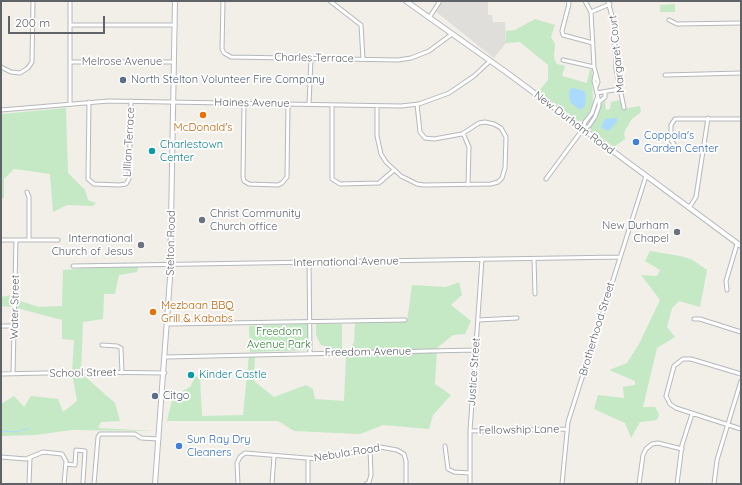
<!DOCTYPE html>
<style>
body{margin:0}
#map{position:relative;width:742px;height:485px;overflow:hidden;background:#f1efe8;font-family:Quicksand,sans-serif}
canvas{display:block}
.frame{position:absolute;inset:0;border:2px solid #5f6368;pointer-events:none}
.scale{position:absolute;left:8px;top:16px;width:97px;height:18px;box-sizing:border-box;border:2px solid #5f6368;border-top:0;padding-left:5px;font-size:12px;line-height:14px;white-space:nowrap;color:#5f6368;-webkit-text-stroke:3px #fff;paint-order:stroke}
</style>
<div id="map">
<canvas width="742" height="485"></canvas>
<div class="frame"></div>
<div class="scale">200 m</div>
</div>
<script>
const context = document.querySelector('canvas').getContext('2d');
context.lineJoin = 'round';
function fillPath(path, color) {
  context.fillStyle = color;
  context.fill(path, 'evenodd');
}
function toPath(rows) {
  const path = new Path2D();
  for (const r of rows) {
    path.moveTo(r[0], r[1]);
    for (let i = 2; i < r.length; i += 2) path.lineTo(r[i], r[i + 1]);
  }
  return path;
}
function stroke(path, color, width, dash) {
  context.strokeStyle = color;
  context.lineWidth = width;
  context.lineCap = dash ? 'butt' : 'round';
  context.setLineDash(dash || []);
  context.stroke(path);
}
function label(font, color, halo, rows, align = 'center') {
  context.font = font + ' Quicksand,sans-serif';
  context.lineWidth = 3.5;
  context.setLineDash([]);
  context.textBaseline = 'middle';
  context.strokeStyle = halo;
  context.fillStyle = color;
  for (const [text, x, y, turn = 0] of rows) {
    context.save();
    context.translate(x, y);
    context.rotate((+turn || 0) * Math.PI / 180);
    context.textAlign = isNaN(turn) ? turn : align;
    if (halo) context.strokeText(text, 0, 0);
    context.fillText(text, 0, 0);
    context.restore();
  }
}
const industrial = toPath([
 [441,1,488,1,488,15,492,15,493,22,505,22,506,43,494,58,435,11]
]);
const green = toPath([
 [675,4,675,12,660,12,660,5],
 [535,19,555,25,551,37,555,44,554,58,557,64,565,66,562,76,587,83,590,69,592,70,593,104,589,114,583,121,579,121,538,92,548,80,548,65,520,42,506,43,506,31,515,30],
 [620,100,622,109,640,106,641,112,632,119,626,129,624,133,625,139,614,147,591,130,590,126,600,105,605,101,606,110,610,109,611,102],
 [66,108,68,173,85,190,88,200,96,203,93,206,67,205,53,212,50,174,22,170,14,169,4,179,4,198,1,199,1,114],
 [650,251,680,256,691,259,707,270,700,307,679,301,672,308,667,327,675,337,657,348,643,407,655,407,659,414,657,420,640,422,631,438,625,423,594,409,598,395,624,398,623,387,635,385,635,381,609,370,627,363,639,344,660,300,641,275,657,276,660,270,645,261],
 [139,264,137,272,119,275,115,294,104,294,103,319,83,322,81,373,115,403,120,421,101,422,98,428,154,431,72,430,35,435,1,436,1,404,14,396,24,407,31,396,58,399,63,412,77,401,72,373,74,340,62,339,62,320,13,307,1,306,1,297,11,295,14,299,39,307,62,306,63,270],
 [459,282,462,295,451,305,471,321,465,334,453,335,437,348,435,384,451,395,433,415,429,429,383,425,360,434,294,431,278,421,167,421,173,396,190,387,196,376,200,378,202,416,243,415,249,355,255,355,254,381,274,397,306,385,313,389,315,399,344,401,346,356,354,342,355,323,407,321,412,285,446,287],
 [308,324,308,350,250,352,249,326],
 [316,324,342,324,342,349,333,349,321,345,316,335]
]);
const water = toPath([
 [573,88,584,91,586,95,585,106,580,110,570,102,569,94,570,89],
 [617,118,617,122,608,131,601,127,605,119]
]);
const stream = toPath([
 [1,431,17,432,29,428]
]);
const street = toPath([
 [223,1,222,49,224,53,231,57,398,60,411,58,429,51,452,34],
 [330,1,361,25,363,59],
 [568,1,569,4,562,31,563,35,593,43],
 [585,1,591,12,594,67,598,82,596,87],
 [608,1,614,24,616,69,624,108],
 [591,12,610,4],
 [429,18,440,1],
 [669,20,677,24,741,23],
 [71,25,175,25],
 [563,60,594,67],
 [71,62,174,62],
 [1,67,11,72,20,73,28,68,32,62,33,1],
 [665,75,741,73],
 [597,93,619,89],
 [89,102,88,179,94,184,119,185,126,184,129,179,131,101],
 [599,102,605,97,605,92],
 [244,103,243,177,244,181,249,184,278,185,282,183,287,177,288,104],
 [70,104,70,1],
 [309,104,311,59],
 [332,105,332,179,340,184,379,183,394,170],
 [377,106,377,136,381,154,386,162,401,176,417,184,424,185,491,184,498,182,502,178,505,168,506,137,501,128,494,124,485,122,479,123,462,134,434,139,425,138,420,132,417,104],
 [1,110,109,101,401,106,419,104,449,93,474,76,490,61],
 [583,129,589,126,595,117,599,106,599,102,594,81,595,75],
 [463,133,469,147,468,185],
 [675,146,671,140,671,125,675,119,741,119],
 [546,179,583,129,585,122,592,113,597,98],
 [27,192,29,197,29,240],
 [689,208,696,197,708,118],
 [1,240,58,240],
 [534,259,535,294],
 [309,262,310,353],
 [73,266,620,257],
 [727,290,726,281,737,244],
 [694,319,700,319,741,332],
 [478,320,517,318],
 [168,324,405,320],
 [1,326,14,326],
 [102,345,117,346,121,348,122,373],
 [166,357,475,350],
 [1,374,89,372,165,373],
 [13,374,16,240],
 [741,374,691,359,683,359,674,366,666,396,670,404,676,408,741,429],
 [470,431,567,429],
 [445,446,448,469,454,472,470,473],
 [1,457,26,459,43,452,62,454,66,461,64,484],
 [308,460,308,484],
 [66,464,75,465,76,450,85,451,83,482],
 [29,484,30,458],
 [94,484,98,437,100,434,135,434,141,438,159,439],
 [238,484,237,463,240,457,245,453,319,459,380,447,397,450,404,454,406,461,406,484],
 [272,484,274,456],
 [366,484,369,482,371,475,370,449],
 [470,484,470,431,482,259],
 [562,484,568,422,646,176],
 [639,484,643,455,646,449,652,444,658,443,682,449],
 [677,484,682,445,692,414],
 [714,484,717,460,741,381]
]);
const secondary = toPath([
 [406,1,506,72,741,246],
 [155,484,170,278,175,1]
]);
const markers = [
 [123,80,4,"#5c6f8a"],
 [203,115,4,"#e8710a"],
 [636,142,4,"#3f7fe0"],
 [152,151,4,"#0f9aa8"],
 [202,220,4,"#6b7280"],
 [677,232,4,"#6b7280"],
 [141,245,4,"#6b7280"],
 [153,312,4,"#e8710a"],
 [191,375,4,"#0f9aa8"],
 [155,396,4,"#5c6f8a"],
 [179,446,4,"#3f7fe0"]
];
const streetNames = [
 ["Margaret Court",617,54,-96],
 ["Charles Terrace",314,58,1],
 ["Melrose Avenue",122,62],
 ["Haines Avenue",252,103,1],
 ["New Durham Road",574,123,37],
 ["Lillian Terrace",129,142,-87],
 ["Stelton Road",171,243,-89],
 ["International Avenue",346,262,-1],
 ["Water Street",15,307,-89],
 ["Brotherhood Street",597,329,-73],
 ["Freedom Avenue",368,352,-1],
 ["Justice Street",474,372,-86],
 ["School Street",83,373,-1],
 ["Fellowship Lane",519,430,-1],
 ["Nebula Road",347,453,-9]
];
const serviceNames = [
 ["North Stelton Volunteer Fire Company",131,80],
 ["Citgo",163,396]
];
const foodNames = [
 ["McDonald's",203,128],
 ["Mezbaan BBQ",161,306,"left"],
 ["Grill & Kababs",161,319,"left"]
];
const shopNames = [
 ["Coppola's",644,136],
 ["Garden Center",644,149],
 ["Sun Ray Dry",187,440],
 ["Cleaners",187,453]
];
const cultureNames = [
 ["Charlestown",160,145],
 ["Center",160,158],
 ["Kinder Castle",199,375]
];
const worshipNames = [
 ["Christ Community",210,214,"left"],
 ["Church office",210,227,"left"],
 ["New Durham",669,226],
 ["Chapel",669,239],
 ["International",133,239],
 ["Church of Jesus",133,252]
];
const parkNames = [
 ["Freedom",279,332],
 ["Avenue Park",279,345]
];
fillPath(industrial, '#e0deda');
fillPath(green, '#c5e8c5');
fillPath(water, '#aadaff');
stroke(stream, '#aadaff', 1);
stroke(street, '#b5b8bc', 5);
stroke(secondary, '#b6babf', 6);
stroke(street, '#fff', 3);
stroke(secondary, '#fff', 4);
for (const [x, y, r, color] of markers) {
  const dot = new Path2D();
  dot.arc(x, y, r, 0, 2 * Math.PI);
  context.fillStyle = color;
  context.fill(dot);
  stroke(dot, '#fff', 1.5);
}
label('11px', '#5f6368', '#fff', streetNames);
label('11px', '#4e5e75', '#fff', serviceNames, 'left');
label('11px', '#c56008', '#fff', foodNames);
label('11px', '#366cbe', '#fff', shopNames, 'left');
label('11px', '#0d838f', '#fff', cultureNames, 'left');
label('11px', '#5b616d', '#fff', worshipNames, 'right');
label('11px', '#348238', '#fff', parkNames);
</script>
